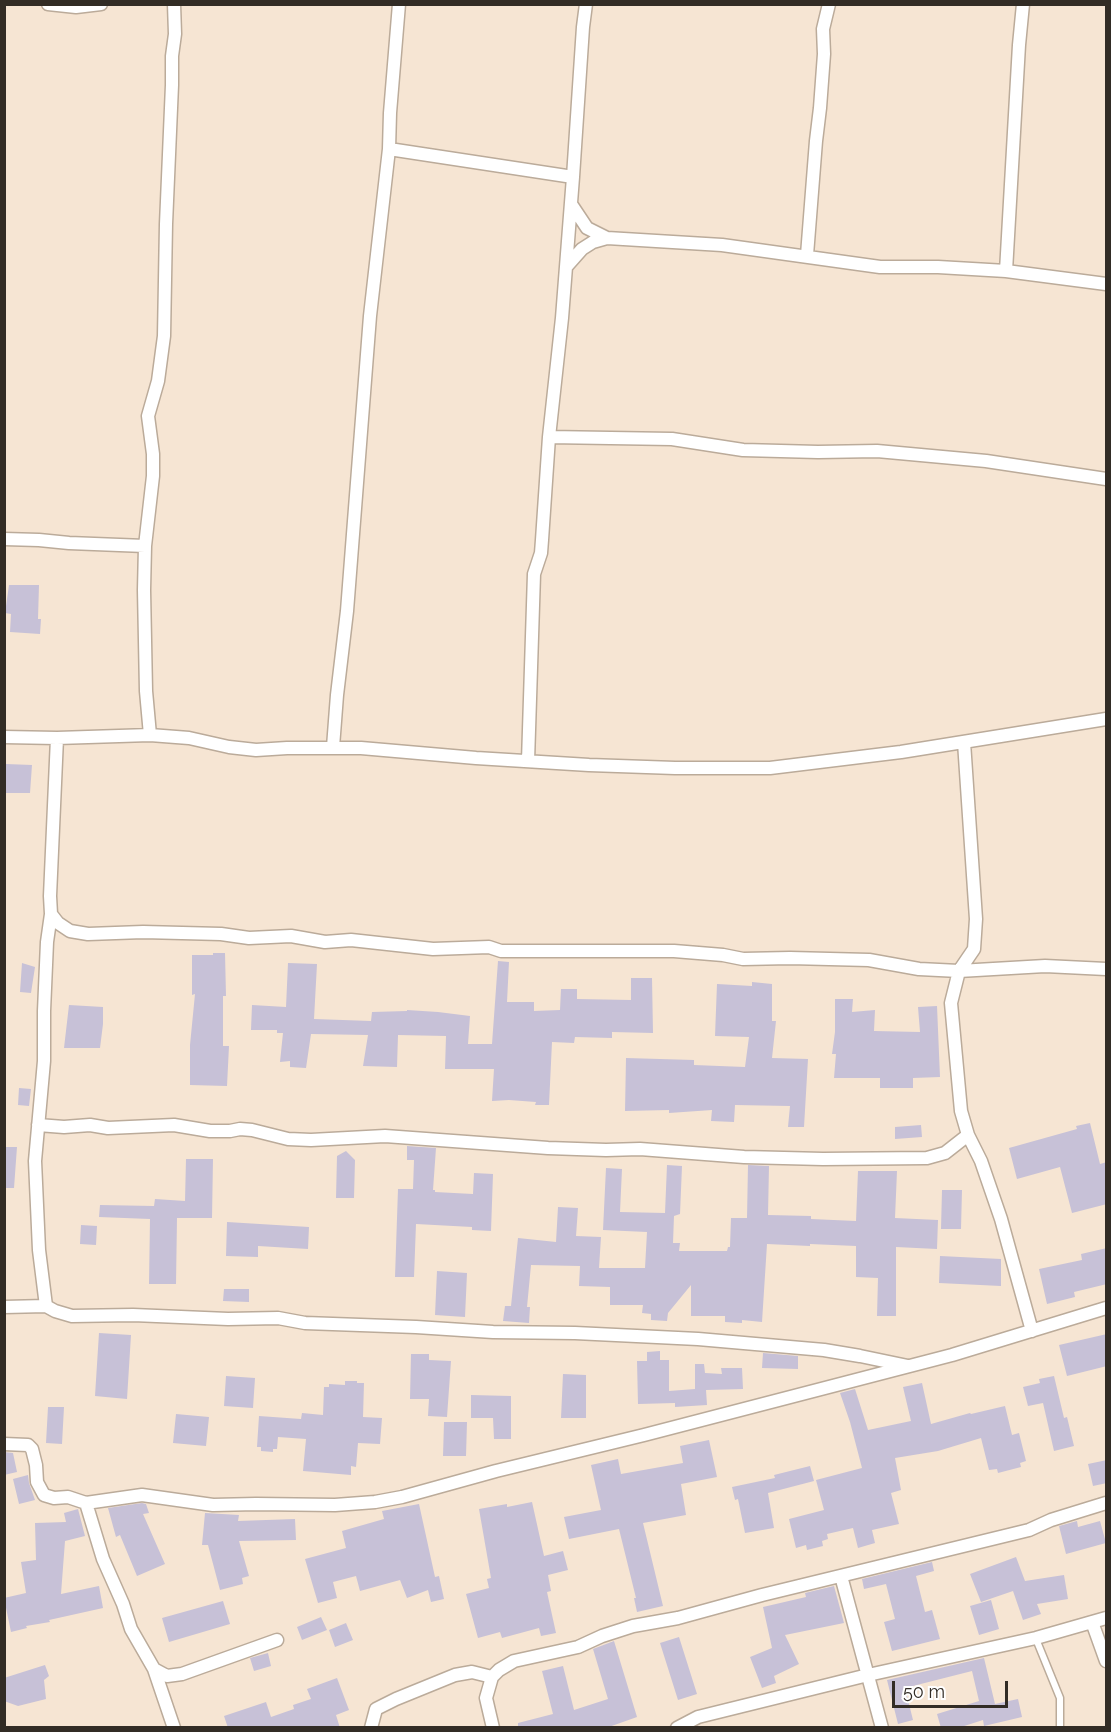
<!DOCTYPE html>
<style>
body{margin:0}
#map{position:relative;width:1111px;height:1732px;overflow:hidden;background:#f6e5d3;font-family:Raleway,sans-serif}
canvas{display:block}
.frame{position:absolute;inset:0;border:6px solid #322c25;pointer-events:none}
.scale{position:absolute;left:892px;top:1681px;width:116px;height:27px;box-sizing:border-box;border:3px solid #322c25;border-top:0;padding-left:8px;font-size:18px;line-height:21px;white-space:nowrap;color:#322c25;-webkit-text-stroke:4px #fff;paint-order:stroke}
</style>
<div id="map">
<canvas width="1111" height="1732"></canvas>
<div class="frame"></div>
<div class="scale">50 m</div>
</div>
<script>
const context = document.querySelector('canvas').getContext('2d');
context.lineJoin = 'round';
function fillPath(path, color) {
  context.fillStyle = color;
  context.fill(path, 'evenodd');
}
function toPath(rows) {
  const path = new Path2D();
  for (const r of rows) {
    path.moveTo(r[0], r[1]);
    for (let i = 2; i < r.length; i += 2) path.lineTo(r[i], r[i + 1]);
  }
  return path;
}
function stroke(path, color, width, dash) {
  context.strokeStyle = color;
  context.lineWidth = width;
  context.lineCap = dash ? 'butt' : 'round';
  context.setLineDash(dash || []);
  context.stroke(path);
}
const building = toPath([
 [9,585,39,585,38,619,41,619,40,634,10,632,11,614,5,613],
 [6,764,32,765,30,793,5,793],
 [213,953,225,953,226,996,223,996,223,1046,229,1046,227,1086,190,1085,190,1045,195,994,192,995,192,955,213,955],
 [498,961,509,962,507,1002,534,1002,534,1011,560,1010,561,989,577,989,577,999,631,1000,631,978,652,978,653,1033,612,1032,612,1038,575,1037,574,1043,552,1042,549,1105,535,1105,536,1102,509,1100,492,1101,494,1069,445,1069,446,1036,398,1035,397,1067,363,1066,368,1035,311,1034,306,1068,290,1067,290,1061,280,1062,283,1033,277,1033,277,1030,251,1030,252,1005,286,1007,288,963,317,964,314,1019,371,1021,372,1012,407,1011,407,1010,438,1012,470,1016,468,1044,492,1044],
 [22,963,35,967,31,993,20,992],
 [752,982,772,984,772,1021,776,1021,772,1058,808,1059,804,1127,788,1127,790,1106,735,1105,734,1122,711,1121,712,1110,669,1113,669,1110,625,1111,626,1058,694,1060,694,1065,745,1067,749,1037,715,1036,717,984,752,986],
 [835,999,853,999,852,1012,875,1010,874,1031,920,1032,918,1007,937,1006,940,1077,913,1078,913,1088,880,1088,880,1078,834,1078,836,1054,832,1054,835,1032],
 [69,1005,103,1007,103,1024,100,1048,64,1048],
 [19,1088,31,1089,29,1106,18,1105],
 [1090,1123,1100,1164,1107,1162,1107,1204,1072,1213,1060,1167,1017,1179,1009,1148,1077,1129,1076,1126],
 [921,1125,922,1137,895,1139,895,1127],
 [407,1146,436,1148,433,1190,435,1190,435,1192,473,1194,474,1173,493,1174,491,1231,472,1230,472,1227,416,1224,414,1277,395,1277,398,1189,413,1189,414,1160,407,1160],
 [4,1147,17,1147,14,1188,4,1188],
 [346,1151,355,1160,354,1198,336,1198,337,1156],
 [186,1159,213,1159,212,1218,177,1218,176,1284,149,1284,150,1219,99,1217,100,1205,154,1206,155,1199,185,1201],
 [667,1165,682,1166,680,1214,674,1216,673,1243,680,1243,679,1251,727,1251,728,1247,730,1247,731,1218,747,1218,748,1165,769,1166,768,1215,811,1216,811,1219,856,1221,858,1171,897,1171,895,1218,938,1220,937,1249,896,1247,896,1316,877,1316,878,1278,856,1277,856,1246,810,1244,810,1246,767,1244,762,1322,742,1320,742,1323,725,1322,725,1316,691,1316,691,1285,668,1313,667,1321,651,1320,651,1314,642,1313,643,1305,610,1305,610,1287,579,1286,580,1266,531,1265,527,1307,530,1307,529,1323,503,1321,505,1306,511,1306,518,1238,556,1242,558,1207,578,1208,576,1236,601,1237,599,1268,645,1268,647,1232,603,1230,606,1168,622,1169,620,1212,665,1213],
 [942,1190,962,1190,961,1229,941,1229],
 [227,1222,309,1227,308,1249,258,1246,258,1257,226,1256],
 [81,1225,97,1226,96,1245,80,1244],
 [1107,1248,1107,1284,1074,1292,1075,1297,1047,1304,1039,1269,1082,1260,1081,1254],
 [940,1256,1001,1259,1001,1286,939,1283],
 [437,1271,467,1273,465,1317,435,1315],
 [224,1289,249,1289,249,1302,223,1301],
 [99,1333,131,1335,127,1399,95,1396],
 [1107,1334,1107,1366,1067,1376,1059,1345],
 [660,1351,660,1360,669,1360,669,1391,695,1389,695,1364,704,1364,705,1373,722,1374,721,1368,742,1368,743,1389,706,1390,707,1405,675,1407,675,1403,638,1404,637,1361,647,1361,647,1352],
 [763,1353,798,1356,798,1369,762,1368],
 [411,1354,429,1354,429,1360,451,1361,447,1417,428,1416,429,1399,410,1399],
 [563,1374,586,1375,586,1418,561,1418],
 [226,1376,255,1378,253,1408,224,1406],
 [1054,1376,1064,1418,1067,1417,1074,1446,1054,1451,1043,1403,1028,1406,1023,1387,1040,1383,1039,1379],
 [345,1381,357,1381,357,1383,364,1383,363,1417,382,1418,380,1444,358,1443,356,1467,351,1466,351,1475,303,1471,306,1439,278,1437,277,1449,273,1449,273,1452,261,1451,261,1447,257,1447,259,1416,301,1419,302,1413,323,1415,324,1387,329,1387,329,1384,345,1385],
 [922,1383,931,1424,970,1413,971,1414,1005,1406,1012,1435,1019,1433,1026,1461,1020,1463,1021,1467,998,1473,997,1469,989,1470,981,1438,938,1451,895,1458,901,1490,891,1493,899,1524,872,1530,875,1543,858,1548,853,1528,827,1534,828,1539,822,1541,823,1546,807,1550,806,1545,796,1548,789,1519,824,1510,816,1480,862,1468,850,1422,840,1393,855,1389,868,1430,911,1421,903,1387],
 [471,1395,511,1396,511,1439,494,1439,493,1418,471,1418],
 [48,1407,64,1407,62,1444,46,1443],
 [176,1414,209,1417,206,1446,173,1443],
 [444,1422,467,1422,466,1456,443,1456],
 [709,1440,717,1477,681,1484,686,1515,643,1523,663,1606,637,1612,634,1598,636,1598,619,1529,569,1539,564,1517,601,1510,591,1465,618,1459,621,1474,683,1463,680,1446],
 [4,1452,13,1453,17,1472,4,1475],
 [1107,1460,1107,1483,1093,1486,1088,1464],
 [810,1466,814,1481,768,1493,774,1528,745,1533,738,1499,735,1500,732,1487,775,1478,774,1475],
 [28,1475,29,1483,35,1500,19,1504,13,1479],
 [532,1502,544,1556,563,1551,568,1570,548,1575,551,1591,547,1592,556,1633,541,1636,539,1628,502,1638,500,1632,478,1638,466,1594,489,1588,487,1579,491,1578,479,1509,507,1504,507,1507],
 [142,1503,146,1504,149,1513,143,1514,165,1564,137,1576,120,1535,116,1537,108,1508],
 [419,1504,435,1577,439,1576,444,1599,431,1602,428,1590,407,1598,400,1580,360,1591,356,1576,333,1582,337,1598,318,1603,305,1559,346,1548,342,1531,384,1519,382,1511],
 [78,1509,85,1536,65,1541,61,1594,99,1586,103,1608,49,1620,50,1622,26,1626,27,1628,11,1632,4,1598,26,1593,21,1562,36,1560,35,1523,66,1522,64,1513],
 [205,1513,239,1515,238,1521,295,1519,296,1540,239,1541,249,1576,242,1578,243,1584,220,1590,208,1545,202,1545],
 [1077,1521,1078,1527,1100,1521,1106,1543,1066,1554,1059,1526],
 [1016,1557,1025,1581,1064,1575,1068,1599,1037,1604,1041,1614,1023,1620,1013,1591,981,1602,970,1574],
 [932,1562,934,1571,916,1576,925,1612,932,1610,940,1639,892,1651,884,1622,895,1619,886,1584,864,1589,862,1579],
 [834,1586,844,1623,785,1635,799,1664,774,1676,776,1683,762,1688,750,1657,772,1648,763,1607,806,1597,805,1593],
 [991,1600,999,1629,979,1635,970,1606],
 [223,1601,230,1624,169,1642,162,1618],
 [321,1617,327,1630,302,1640,297,1627],
 [346,1623,353,1640,335,1647,329,1630],
 [679,1637,697,1694,678,1700,660,1643],
 [614,1641,637,1717,606,1728,518,1728,518,1723,553,1714,542,1671,563,1666,574,1710,608,1699,593,1649],
 [268,1653,271,1666,254,1671,250,1658],
 [984,1658,995,1704,1018,1699,1022,1717,984,1726,983,1720,958,1728,941,1728,937,1714,979,1701,972,1671,905,1688,913,1720,898,1724,887,1680],
 [45,1665,49,1676,44,1680,46,1699,18,1706,4,1701,4,1678],
 [337,1678,349,1710,336,1715,340,1728,228,1728,224,1716,266,1702,271,1717,294,1709,293,1705,311,1699,307,1689]
]);
const service = toPath([
 [1036,1639,1060,1698,1060,1728]
]);
const minor = toPath([
 [48,4,76,7,101,4],
 [389,149,573,177],
 [571,204,587,228,607,238,722,245,880,267,938,267,1006,271,1106,284],
 [807,255,816,141,820,108,824,54,823,29,829,4],
 [566,267,582,249,593,242,607,238],
 [1006,271,1019,45,1023,4],
 [549,437,672,439,743,450,818,452,877,451,986,461,1106,479],
 [4,539,39,540,69,543,145,546],
 [150,735,146,691,144,590,145,546,153,476,153,454,148,416,158,381,164,336,166,224,172,85,172,56,175,34,174,4],
 [4,737,57,738,150,735,189,738,229,747,256,750,287,748,361,748,476,758,589,765,675,768,770,768,901,752,1106,719],
 [57,738,50,896,51,914,58,923,70,931,88,934,143,932,221,934,249,938,291,936,325,942,351,940,433,949,489,947,501,951,674,951,723,955,743,959,790,958,869,960,919,969,959,971,1045,966,1106,969],
 [333,747,337,695,347,611,370,316,389,149,390,113,399,4],
 [528,761,534,574,541,553,542,540,549,437,562,318,573,177,583,27,586,4],
 [51,914,47,942,44,1011,44,1061,35,1161,39,1250,46,1306,55,1311,72,1316,133,1315,228,1319,278,1318,305,1323,416,1327,493,1332,575,1333,698,1339,824,1350,860,1356,908,1366],
 [38,1125,64,1127,90,1125,108,1128,174,1125,210,1131,230,1131,240,1129,252,1130,288,1139,311,1140,385,1136,548,1148,606,1150,640,1149,744,1157,823,1159,927,1158,945,1153,968,1135,961,1111,951,1003,959,971,974,949,976,919,964,742],
 [968,1135,981,1161,1001,1219,1032,1331],
 [4,1307,46,1306],
 [4,1444,28,1445,32,1449,36,1465,37,1482,44,1495,54,1498,68,1497,86,1503,142,1495,213,1505,256,1504,335,1505,375,1502,402,1497,496,1471,644,1435,952,1355,1106,1308],
 [86,1503,103,1559,123,1604,131,1629,154,1669,167,1676,182,1674,277,1640],
 [841,1576,882,1728],
 [1092,1622,1106,1661],
 [154,1669,174,1728],
 [371,1728,376,1709,396,1699,455,1675,472,1672,492,1677],
 [493,1728,486,1698,492,1677,499,1670,514,1661,578,1647,602,1636,633,1626,678,1618,762,1595,1029,1530,1051,1520,1106,1503],
 [677,1728,698,1717,868,1675,1036,1638,1106,1618]
]);
fillPath(building, '#c7c1d7');
stroke(service, '#bbab9a', 9);
stroke(minor, '#bbab9a', 15);
stroke(service, '#fff', 6);
stroke(minor, '#fff', 12);
</script>
